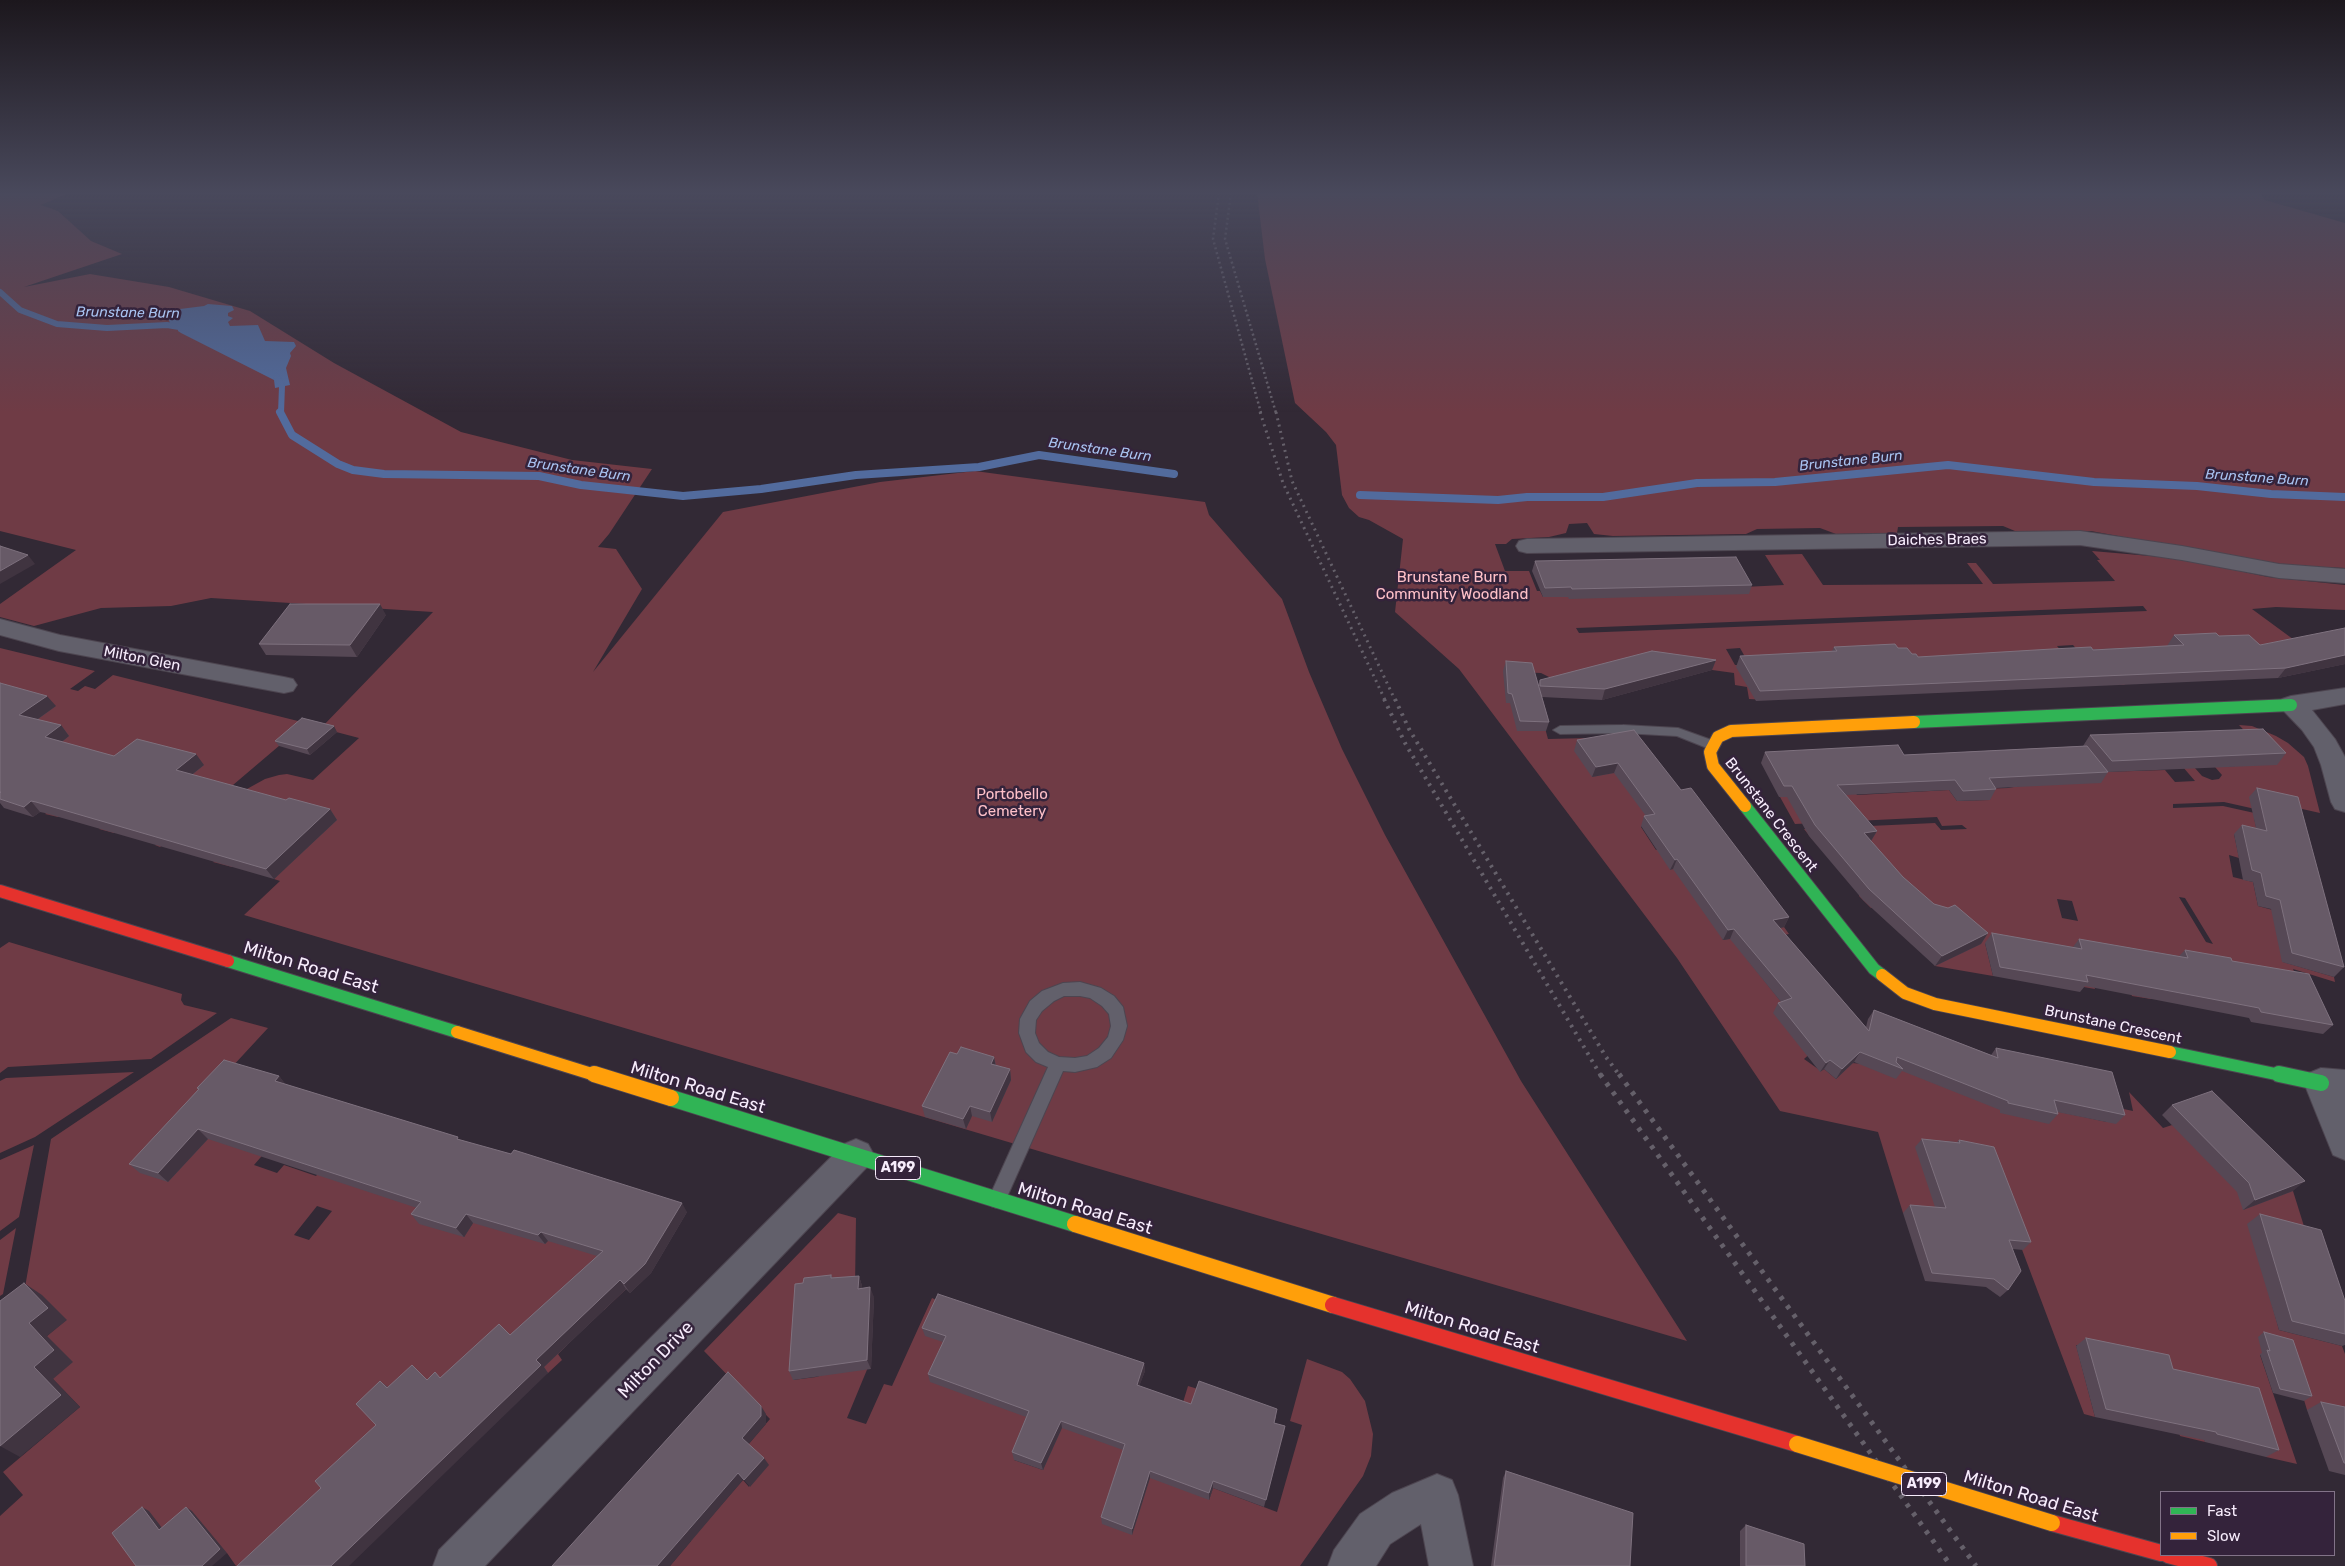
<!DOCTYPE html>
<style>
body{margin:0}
#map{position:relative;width:2345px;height:1566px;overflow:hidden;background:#322935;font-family:Rubik,sans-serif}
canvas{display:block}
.legend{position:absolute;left:2160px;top:1491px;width:175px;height:65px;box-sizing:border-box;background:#34233b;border:1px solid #827388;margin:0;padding:6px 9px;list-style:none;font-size:15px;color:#f7ecfc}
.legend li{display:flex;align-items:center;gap:10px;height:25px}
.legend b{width:25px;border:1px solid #827388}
</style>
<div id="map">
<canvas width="2345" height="1566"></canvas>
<ul class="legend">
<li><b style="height:6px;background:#30b455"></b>Fast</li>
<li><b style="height:6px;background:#ff9f0a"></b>Slow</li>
</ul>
</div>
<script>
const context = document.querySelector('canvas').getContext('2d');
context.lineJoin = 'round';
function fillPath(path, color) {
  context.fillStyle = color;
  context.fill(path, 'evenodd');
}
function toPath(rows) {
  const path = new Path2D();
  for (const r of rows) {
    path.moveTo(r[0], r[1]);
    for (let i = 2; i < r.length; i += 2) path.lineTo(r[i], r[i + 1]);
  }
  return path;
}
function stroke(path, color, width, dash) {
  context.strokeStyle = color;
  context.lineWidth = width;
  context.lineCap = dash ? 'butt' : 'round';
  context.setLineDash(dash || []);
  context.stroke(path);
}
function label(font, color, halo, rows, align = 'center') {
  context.font = font + ' Rubik,sans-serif';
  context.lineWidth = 5;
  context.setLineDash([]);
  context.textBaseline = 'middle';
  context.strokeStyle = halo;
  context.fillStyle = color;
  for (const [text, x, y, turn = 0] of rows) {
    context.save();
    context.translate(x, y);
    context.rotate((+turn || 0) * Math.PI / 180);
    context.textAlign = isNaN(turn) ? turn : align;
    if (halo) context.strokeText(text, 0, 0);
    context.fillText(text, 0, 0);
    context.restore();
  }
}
const green = toPath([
 [0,193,69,193,41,205,58,211,91,241,122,254,24,287,90,274,169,287,250,311,334,363,461,432,572,460,652,469,609,534,598,547,616,549,642,589,593,672,723,512,880,482,975,471,1205,502,1209,515,1282,599,1309,672,1342,749,1385,835,1521,1081,1687,1341,1079,1163,244,915,280,881,274,879,336,820,296,809,232,867,213,862,275,806,236,795,265,779,279,775,287,774,313,780,359,738,321,728,433,612,211,598,171,606,101,608,34,626,0,617,0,604,76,550,0,531],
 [1257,193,2260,193,2265,200,2345,223,2345,568,2274,565,2091,531,2033,532,2015,531,2003,526,1898,527,1897,533,1836,534,1820,528,1757,529,1746,534,1613,536,1594,534,1587,523,1569,524,1566,533,1549,537,1512,539,1506,544,1495,544,1505,571,1529,571,1537,591,1540,591,1543,597,1784,585,1765,555,1802,554,1823,585,1983,584,1967,563,1976,563,1993,584,2115,581,2097,560,2100,560,2092,551,2162,557,2211,565,2268,577,2345,585,2345,610,2276,607,2252,609,2301,645,2102,660,2125,685,2108,684,2073,645,2057,646,2067,658,1766,700,1749,699,1747,687,1735,685,1734,673,1654,662,1590,678,1609,698,1596,697,1549,681,1549,677,1541,673,1517,672,1539,706,1548,739,1629,737,1614,773,1671,792,1641,827,1656,850,1679,845,1723,940,1784,927,1789,934,1775,937,1747,959,1786,1008,1824,1041,1804,1059,1821,1071,1824,1069,1836,1079,1852,1063,1890,1066,2046,1109,2107,1122,2114,1107,2133,1111,2129,1092,2163,1128,2172,1125,2293,1191,2308,1239,2264,1276,2279,1330,2342,1346,2345,1354,2345,1419,2307,1410,2304,1400,2299,1399,2286,1360,2260,1355,2297,1464,2266,1457,2247,1396,2188,1383,2205,1442,2180,1436,2158,1363,2076,1345,2095,1417,2084,1414,2018,1239,1938,1216,1903,1213,1878,1132,1780,1111,1677,958,1459,669,1395,612,1403,539,1369,520,1359,517,1349,508,1342,495,1336,445,1326,432,1295,403,1265,259],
 [2143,606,2147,611,1579,633,1576,628],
 [1740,648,1749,664,1749,665,1735,665,1726,649],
 [0,648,95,671,70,689,78,691,85,686,95,689,113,675,306,723,160,847,155,845,198,808,159,797,114,833,99,829,183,760,71,807,58,817,45,814,100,771,0,746],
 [2239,725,2252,726,2276,736,2288,743,2304,757,2308,766,2320,813,2271,802,2273,813,2224,802,2173,804,2173,808,2223,806,2295,822,2254,818,2259,840,2234,834,2239,858,2229,855,2233,877,2253,882,2258,906,2321,923,2283,962,2334,977,2335,982,2293,969,2299,983,2151,999,2132,996,2120,959,2084,953,2095,989,2078,986,1985,943,1993,976,1935,966,1904,894,1871,908,1859,896,1860,829,1812,839,1804,829,1935,823,1941,830,1967,829,1962,825,1942,826,1937,817,1795,824,1780,797,1801,796,1850,784,1857,795,1949,790,1957,801,1989,800,1982,789,2008,788,2103,772,2165,770,2175,782,2195,781,2163,744,2173,743,2202,776,2212,780,2219,779,2222,775,2215,767,2276,764],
 [2179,897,2185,898,2213,944,2206,942],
 [2057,899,2072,901,2078,921,2062,918],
 [9,942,182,994,181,1000,184,1005,217,1013,151,1059,8,1067,0,1073,0,948],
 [231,1018,268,1028,231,1068,201,1136,311,1099,254,1165,277,1173,284,1165,316,1176,343,1145,419,1208,464,1237,473,1223,588,1201,619,1263,626,1289,604,1310,579,1287,543,1321,567,1345,558,1354,562,1360,548,1373,507,1332,385,1433,256,1566,236,1566,227,1553,141,1566,0,1566,0,1516,23,1495,3,1472,80,1407,53,1379,47,1336,66,1320,24,1293,51,1139],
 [317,1206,332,1211,309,1240,294,1235],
 [134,1072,35,1137,0,1153,0,1081,6,1078],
 [34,1145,19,1217,0,1231,0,1160],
 [838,1213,856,1218,855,1287,793,1380,816,1377,871,1360,847,1418,866,1424,884,1384,892,1386,932,1298,941,1302,1041,1377,1014,1460,1043,1470,1059,1427,1173,1435,1188,1386,1198,1389,1209,1500,1213,1488,1277,1512,1302,1425,1290,1421,1307,1359,1342,1372,1350,1379,1365,1401,1373,1434,1371,1456,1363,1476,1300,1566,670,1566,691,1541,647,1497,694,1536,743,1480,749,1487,747,1446,770,1419,704,1351],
 [16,1228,3,1294,0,1296,0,1240]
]);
const water = toPath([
 [208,304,232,306,234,310,228,313,228,316,233,318,228,322,230,326,258,325,265,341,294,342,296,346,290,353,291,356,286,368,290,385,275,388,274,380,181,333,178,331,178,325,170,323,168,318,172,310,204,306]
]);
const streamFar1 = toPath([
 [0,292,20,310,57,324,107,328,167,325,191,329],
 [276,376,282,386,281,413]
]);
const stream = toPath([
 [280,412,292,435,338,464,353,470,384,474,539,476,581,485,683,496,761,489,856,475,979,467,1039,455,1174,474],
 [1360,495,1498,500,1527,497,1603,497,1697,483,1775,482,1948,465,2094,482,2197,486,2271,494,2345,497]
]);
const lane = toPath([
 [1623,725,1678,728,1717,742,1719,745,1712,750,1677,736,1623,733,1560,734,1553,730,1560,726,1623,725],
 [1080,982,1101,988,1114,996,1123,1007,1127,1026,1123,1040,1111,1058,1097,1067,1075,1072,1063,1071,1003,1206,997,1208,991,1206,988,1200,1048,1067,1036,1062,1026,1052,1019,1033,1020,1019,1030,1001,1042,991,1063,983,1080,982],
 [1064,996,1080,996,1090,998,1102,1006,1109,1014,1111,1026,1108,1037,1099,1048,1087,1056,1075,1058,1059,1057,1048,1052,1039,1043,1035,1033,1036,1020,1042,1011,1054,1001,1064,996]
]);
const street = toPath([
 [2080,531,2182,546,2279,564,2345,569,2345,583,2279,578,2182,560,2080,545,1527,553,1519,551,1516,546,1519,541,1527,539,2080,531],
 [0,619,60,635,284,677,293,679,297,685,293,691,284,693,59,651,0,635,0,619],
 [2345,688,2345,704,2312,710,2335,739,2345,757,2345,812,2335,809,2331,802,2321,765,2314,747,2302,730,2278,705,2282,699,2291,696,2345,688],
 [2321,1068,2345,1070,2345,1160,2333,1155,2304,1083,2309,1073,2321,1068],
 [856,1139,868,1144,874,1155,868,1166,485,1566,433,1566,439,1550,844,1144,856,1139],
 [1437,1474,1452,1480,1458,1495,1473,1566,1429,1566,1421,1524,1390,1544,1376,1566,1328,1566,1334,1550,1360,1514,1392,1493,1437,1474]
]);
const fastFar1 = toPath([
 [1914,722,2291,705],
 [1745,806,1874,969,1882,975],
 [228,961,457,1032],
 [2170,1052,2285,1076]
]);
const fast = toPath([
 [2279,1074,2321,1083],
 [671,1098,1075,1224]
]);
const slowFar1 = toPath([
 [1745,806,1713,766,1710,752,1718,737,1731,731,1914,722],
 [1882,975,1905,993,1935,1004,2170,1052],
 [457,1032,598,1076]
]);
const slow = toPath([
 [594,1074,671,1098],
 [1075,1224,1333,1305]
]);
const jamFar1 = toPath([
 [0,891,228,961]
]);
const jam = toPath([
 [1333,1305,1797,1444],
 [2052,1523,2161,1553],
 [2168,1555,2209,1566]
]);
const railFar3 = toPath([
 [1219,193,1213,239,1261,413],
 [1231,193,1225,239,1276,413]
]);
const railFar2 = toPath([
 [1260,412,1283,483,1385,700],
 [1276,412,1292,481,1395,700]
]);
const railFar1 = toPath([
 [1384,699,1405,743,1601,1076],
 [1395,699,1409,729,1606,1057,1620,1076]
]);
const rail = toPath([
 [1600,1074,1951,1566],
 [1619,1074,1976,1566]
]);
const slowBridge = toPath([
 [1797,1444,2052,1523]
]);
const wall = toPath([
 [1535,561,1752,585,1749,594,1569,599,1568,597,1543,597,1532,571],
 [386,615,357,657,266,655,259,644],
 [2345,628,2345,664,2278,678,1756,701,1736,667,1740,656,1832,651,1834,647,1898,648,1918,657,2167,646,2174,635,2219,636,2260,645],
 [1716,660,1712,670,1602,700,1542,697,1549,722,1546,731,1517,731,1510,703,1506,703,1503,671,1506,661,1538,685,1540,680],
 [0,683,56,706,37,720,61,725,69,736,62,742,114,756,204,765,192,775,286,800,330,809,337,820,274,879,45,813,40,812,33,817,4,808,0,803],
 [337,732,310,755,279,746,275,741],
 [2090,735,2286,753,2277,765,2108,772,2101,783,1996,788,1996,789,1990,800,1957,801,1949,790,1846,795,1877,831,1871,841,1903,877,1934,904,1988,933,1981,944,1935,966,1863,900,1809,836,1787,797,1779,797,1761,763,1765,752,1904,755,2083,746],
 [1577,740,1681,790,1789,917,1784,927,1780,928,1866,1027,1868,1019,1874,1010,1991,1055,1996,1048,2125,1115,2116,1124,2057,1112,2058,1114,2049,1124,2000,1113,2000,1110,1902,1071,1896,1079,1854,1062,1836,1079,1824,1069,1820,1072,1773,1013,1778,1003,1781,1002,1730,939,1723,940,1673,869,1670,870,1641,826,1644,816,1646,816,1614,773,1592,777,1574,751],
 [2257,788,2344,967,2334,977,2282,962,2271,909,2258,906,2253,882,2243,880,2234,834,2242,825,2256,828,2249,797],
 [1992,933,2073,947,2079,939,2179,956,2185,950,2232,961,2333,1025,2323,1034,2251,1022,2249,1018,2085,986,2080,992,1993,976,1985,943],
 [957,1054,994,1057,996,1065,1010,1069,1011,1080,992,1122,972,1116,966,1129,925,1117,922,1106],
 [279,1076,285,1084,687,1212,651,1273,630,1293,626,1289,544,1367,548,1373,321,1488,376,1425,380,1381,388,1387,440,1378,510,1335,597,1256,548,1241,545,1244,473,1223,464,1237,419,1224,411,1214,417,1208,208,1139,168,1182,140,1173,129,1164,198,1090,197,1088],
 [2172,1105,2293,1191,2243,1210,2237,1192,2162,1115],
 [1922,1139,1957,1142,1959,1140,2031,1242,2023,1250,2013,1249,2008,1290,2000,1297,1986,1287,1925,1281,1903,1213,1910,1205,1935,1207,1915,1147],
 [2260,1214,2345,1301,2345,1345,2342,1346,2279,1330,2247,1224],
 [831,1275,833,1278,859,1276,862,1286,862,1288,874,1297,871,1369,793,1380,789,1371],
 [922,1328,1144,1363,1145,1371,1139,1386,1191,1404,1276,1417,1274,1423,1285,1426,1264,1507,1213,1488,1209,1500,1150,1478,1132,1535,1102,1524,1101,1517,1123,1450,1062,1428,1043,1470,1014,1460,1012,1452,1026,1417,930,1382,928,1374,943,1342,925,1336],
 [2264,1332,2312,1396,2304,1401,2273,1393,2260,1354,2262,1353,2258,1337],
 [2086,1338,2173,1369,2279,1450,2266,1457,2205,1442,2204,1440,2095,1417,2076,1346],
 [2321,1402,2345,1407,2345,1475,2329,1471,2307,1410],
 [1506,1471,1630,1566,1491,1566,1503,1478],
 [1746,1525,1805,1566,1740,1566,1740,1531]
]);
const shadedWall = toPath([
 [28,555,35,564,0,584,0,571],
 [380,604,386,615,357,657,350,645],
 [2345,655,2345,664,2278,678,2286,668],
 [1716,660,1712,670,1602,700,1605,689],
 [47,696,56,706,28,726,19,715],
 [61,725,69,736,54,748,45,737],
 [334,726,337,732,310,755,307,749],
 [196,754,204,765,184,781,176,770],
 [1618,763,1614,773,1592,777,1596,767],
 [31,801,40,812,33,817,24,807],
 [330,809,337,820,274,879,266,869],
 [1877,831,1871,841,1864,833],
 [1677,859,1673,869,1670,870,1675,860],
 [1789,917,1784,927,1768,930,1773,920],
 [1734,929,1730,939,1723,940,1728,930],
 [1988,933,1981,944,1935,966,1942,956],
 [1860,1052,1854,1062,1836,1079,1842,1069],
 [994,1057,996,1068,991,1064],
 [1830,1060,1824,1069,1820,1072,1826,1063],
 [1010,1069,1011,1080,992,1122,990,1112],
 [279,1076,287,1086,275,1081],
 [970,1106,972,1116,966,1129,963,1119],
 [198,1129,208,1139,168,1182,158,1173],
 [2305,1181,2293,1191,2243,1210,2255,1200],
 [682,1203,687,1212,651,1273,630,1293,624,1284],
 [466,1214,473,1223,464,1237,456,1228],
 [541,1232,548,1241,545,1244,538,1235],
 [859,1276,862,1286,862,1298,858,1289],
 [620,1280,626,1289,544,1367,548,1373,349,1566,331,1566,536,1360],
 [24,1283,42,1295,67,1320,47,1336,73,1362,53,1379,80,1407,20,1457,0,1446,34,1367],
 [870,1287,874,1297,871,1369,867,1360],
 [1144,1363,1145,1371,1137,1392,1137,1385],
 [761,1406,766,1414,766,1424,747,1446,742,1438],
 [1061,1421,1062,1428,1043,1470,1041,1463],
 [1285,1426,1284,1433,1264,1507,1266,1500],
 [764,1458,769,1465,750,1487,744,1480],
 [1150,1471,1150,1478,1132,1535,1132,1529],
 [738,1473,743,1480,670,1566,657,1566],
 [1213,1481,1213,1488,1209,1500,1209,1493],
 [142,1507,149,1511,166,1533,159,1530],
 [186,1507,192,1511,227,1553,212,1566,202,1566]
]);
const building = toPath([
 [0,546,28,555,0,571,0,546],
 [1736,557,1752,585,1572,589,1571,587,1545,588,1535,561,1736,557],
 [290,604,380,604,350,645,259,644,290,604],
 [2345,628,2345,655,2286,668,1760,691,1740,656,1837,651,1834,647,1895,644,1898,648,1907,648,1912,654,1916,654,1918,657,2052,649,2091,647,2093,650,2184,645,2174,635,2216,633,2219,636,2249,635,2260,645,2345,628],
 [1652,651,1716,660,1605,689,1540,686,1540,680,1652,651],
 [1506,661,1532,663,1549,722,1520,721,1512,694,1508,693,1506,661],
 [0,683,47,696,19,715,61,725,45,737,114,756,137,739,196,754,176,770,286,800,289,798,330,809,266,869,36,802,31,801,24,807,0,799,0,793,1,792,0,792,0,683],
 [302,718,334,726,307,749,275,741,302,718],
 [2263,729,2286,753,2112,761,2090,735,2263,729],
 [1634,730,1681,790,1691,788,1789,917,1773,920,1869,1031,1874,1010,1998,1058,1996,1048,2112,1072,2125,1115,2054,1100,2058,1114,2008,1103,2008,1101,1897,1057,1896,1062,1903,1069,1860,1052,1842,1069,1830,1060,1826,1063,1778,1003,1792,998,1734,929,1728,930,1677,859,1675,860,1644,816,1655,814,1618,763,1596,767,1577,740,1634,730],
 [1898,745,1904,755,2087,746,2108,772,1989,778,1996,789,1963,791,1955,780,1837,785,1877,831,1864,833,1903,877,1934,904,1948,908,1955,905,1988,933,1942,956,1869,889,1815,825,1792,786,1784,786,1765,752,1898,745],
 [2257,788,2298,797,2344,967,2292,953,2280,900,2266,896,2261,873,2252,870,2242,825,2267,831,2257,788],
 [1992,933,2082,949,2079,939,2188,958,2185,950,2231,958,2232,961,2309,974,2333,1025,2261,1012,2259,1008,2086,975,2088,982,2000,967,1992,933],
 [961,1047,994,1057,991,1064,1010,1069,990,1112,970,1106,963,1119,922,1106,950,1052,957,1054,961,1047],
 [224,1060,279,1076,275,1081,458,1137,457,1139,511,1154,514,1150,682,1203,645,1264,624,1284,620,1280,536,1360,541,1365,331,1566,237,1566,321,1488,315,1481,376,1425,356,1404,380,1381,387,1388,412,1365,427,1380,435,1372,440,1378,499,1324,510,1335,603,1251,541,1232,538,1235,466,1214,456,1228,411,1214,421,1202,198,1129,158,1173,129,1164,199,1089,197,1088,224,1060],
 [2212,1091,2305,1181,2255,1200,2249,1183,2172,1105,2212,1091],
 [1922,1139,1960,1143,1959,1140,1994,1147,2031,1242,2009,1240,2021,1271,2008,1290,1994,1279,1932,1273,1910,1205,1946,1208,1922,1139],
 [2260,1214,2321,1230,2345,1301,2345,1334,2292,1321,2260,1214],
 [831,1275,831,1278,859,1276,858,1289,870,1287,867,1360,789,1371,795,1284,803,1283,804,1278,831,1275],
 [24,1283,48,1308,29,1323,54,1350,34,1367,61,1395,0,1446,0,1301,24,1283],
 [938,1294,1144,1363,1137,1385,1191,1404,1199,1381,1277,1409,1274,1423,1285,1426,1266,1500,1213,1481,1209,1493,1150,1471,1132,1529,1101,1517,1125,1444,1061,1421,1041,1463,1012,1452,1029,1411,928,1374,946,1336,922,1328,938,1294],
 [2264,1332,2293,1340,2312,1396,2280,1389,2267,1350,2270,1351,2264,1332],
 [2086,1338,2169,1355,2173,1369,2259,1388,2279,1450,2217,1434,2216,1432,2106,1409,2086,1338],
 [728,1372,761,1406,761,1416,742,1438,764,1458,744,1480,738,1473,657,1566,552,1566,728,1372],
 [2321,1402,2345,1407,2345,1463,2344,1463,2321,1402],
 [1506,1471,1633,1513,1630,1566,1494,1566,1506,1471],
 [142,1507,159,1530,186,1507,220,1549,202,1566,136,1566,112,1533,142,1507],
 [1746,1525,1804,1544,1805,1566,1746,1566,1746,1525]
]);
const farWaternames = [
 ["Brunstane Burn",128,313,1],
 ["Brunstane Burn",1100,450,8],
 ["Brunstane Burn",1851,461,-6],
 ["Brunstane Burn",579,470,8],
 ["Brunstane Burn",2257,478,4]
];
const shields = [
 [898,1168,45],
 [1924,1484,45]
];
const shieldNames = [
 ["A199",898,1168],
 ["A199",1924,1484]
];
const streetNames = [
 ["Daiches Braes",1937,540,-1],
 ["Milton Glen",142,659,11],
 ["Brunstane Crescent",1771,815,52],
 ["Brunstane Crescent",2113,1025,12]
];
const parkNames = [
 ["Brunstane Burn",1452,578],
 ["Community Woodland",1452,595],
 ["Portobello",1012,795],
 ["Cemetery",1012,812]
];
const nearStreetnames = [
 ["Milton Road East",311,968,17],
 ["Milton Road East",698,1088,17],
 ["Milton Road East",1085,1209,17],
 ["Milton Road East",1472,1328,17],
 ["Milton Drive",656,1360,-46],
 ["Milton Road East",2031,1497,17]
];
fillPath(green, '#6f3b45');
fillPath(water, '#526b9d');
stroke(streamFar1, '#526b9d', 6);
stroke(stream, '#526b9d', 8);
stroke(lane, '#4d4550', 2);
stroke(street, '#4d4550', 2);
stroke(fastFar1, '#4d4550', 14);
stroke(fast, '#4d4550', 18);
stroke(slowFar1, '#4d4550', 14);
stroke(slow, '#4d4550', 18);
stroke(jamFar1, '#4d4550', 14);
stroke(jam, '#4d4550', 18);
fillPath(lane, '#62606b');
fillPath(street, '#62606b');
stroke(fastFar1, '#30b455', 12);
stroke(fast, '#30b455', 16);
stroke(slowFar1, '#ff9f0a', 12);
stroke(slow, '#ff9f0a', 16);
stroke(jamFar1, '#e5322d', 12);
stroke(jam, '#e5322d', 16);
stroke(railFar3, '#65606a', 2.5, [2, 3]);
stroke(railFar2, '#65606a', 3, [2, 4.5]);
stroke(railFar1, '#65606a', 4, [2.5, 5.5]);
stroke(rail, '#65606a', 5, [4, 7]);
stroke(slowBridge, '#4d4550', 18, []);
stroke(slowBridge, '#ff9f0a', 16);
fillPath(wall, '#564855');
fillPath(shadedWall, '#403440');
fillPath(building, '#675a67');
stroke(building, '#7e717e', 1);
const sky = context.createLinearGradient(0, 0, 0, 412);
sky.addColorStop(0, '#1c171d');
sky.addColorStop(0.47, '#49495c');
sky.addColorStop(1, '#49495c00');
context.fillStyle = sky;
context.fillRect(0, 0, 2345, 412);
label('italic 14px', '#a9c3f1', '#34233b', farWaternames);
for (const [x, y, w] of shields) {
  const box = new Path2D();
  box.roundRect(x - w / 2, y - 11.5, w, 23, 4);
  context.fillStyle = '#34233b';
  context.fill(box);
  stroke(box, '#f7ecfc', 1);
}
label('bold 14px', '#f7ecfc', null, shieldNames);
label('15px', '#f7ecfc', '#34233b', streetNames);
label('15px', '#fec0c8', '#34233b', parkNames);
label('18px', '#f7ecfc', '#34233b', nearStreetnames);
</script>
